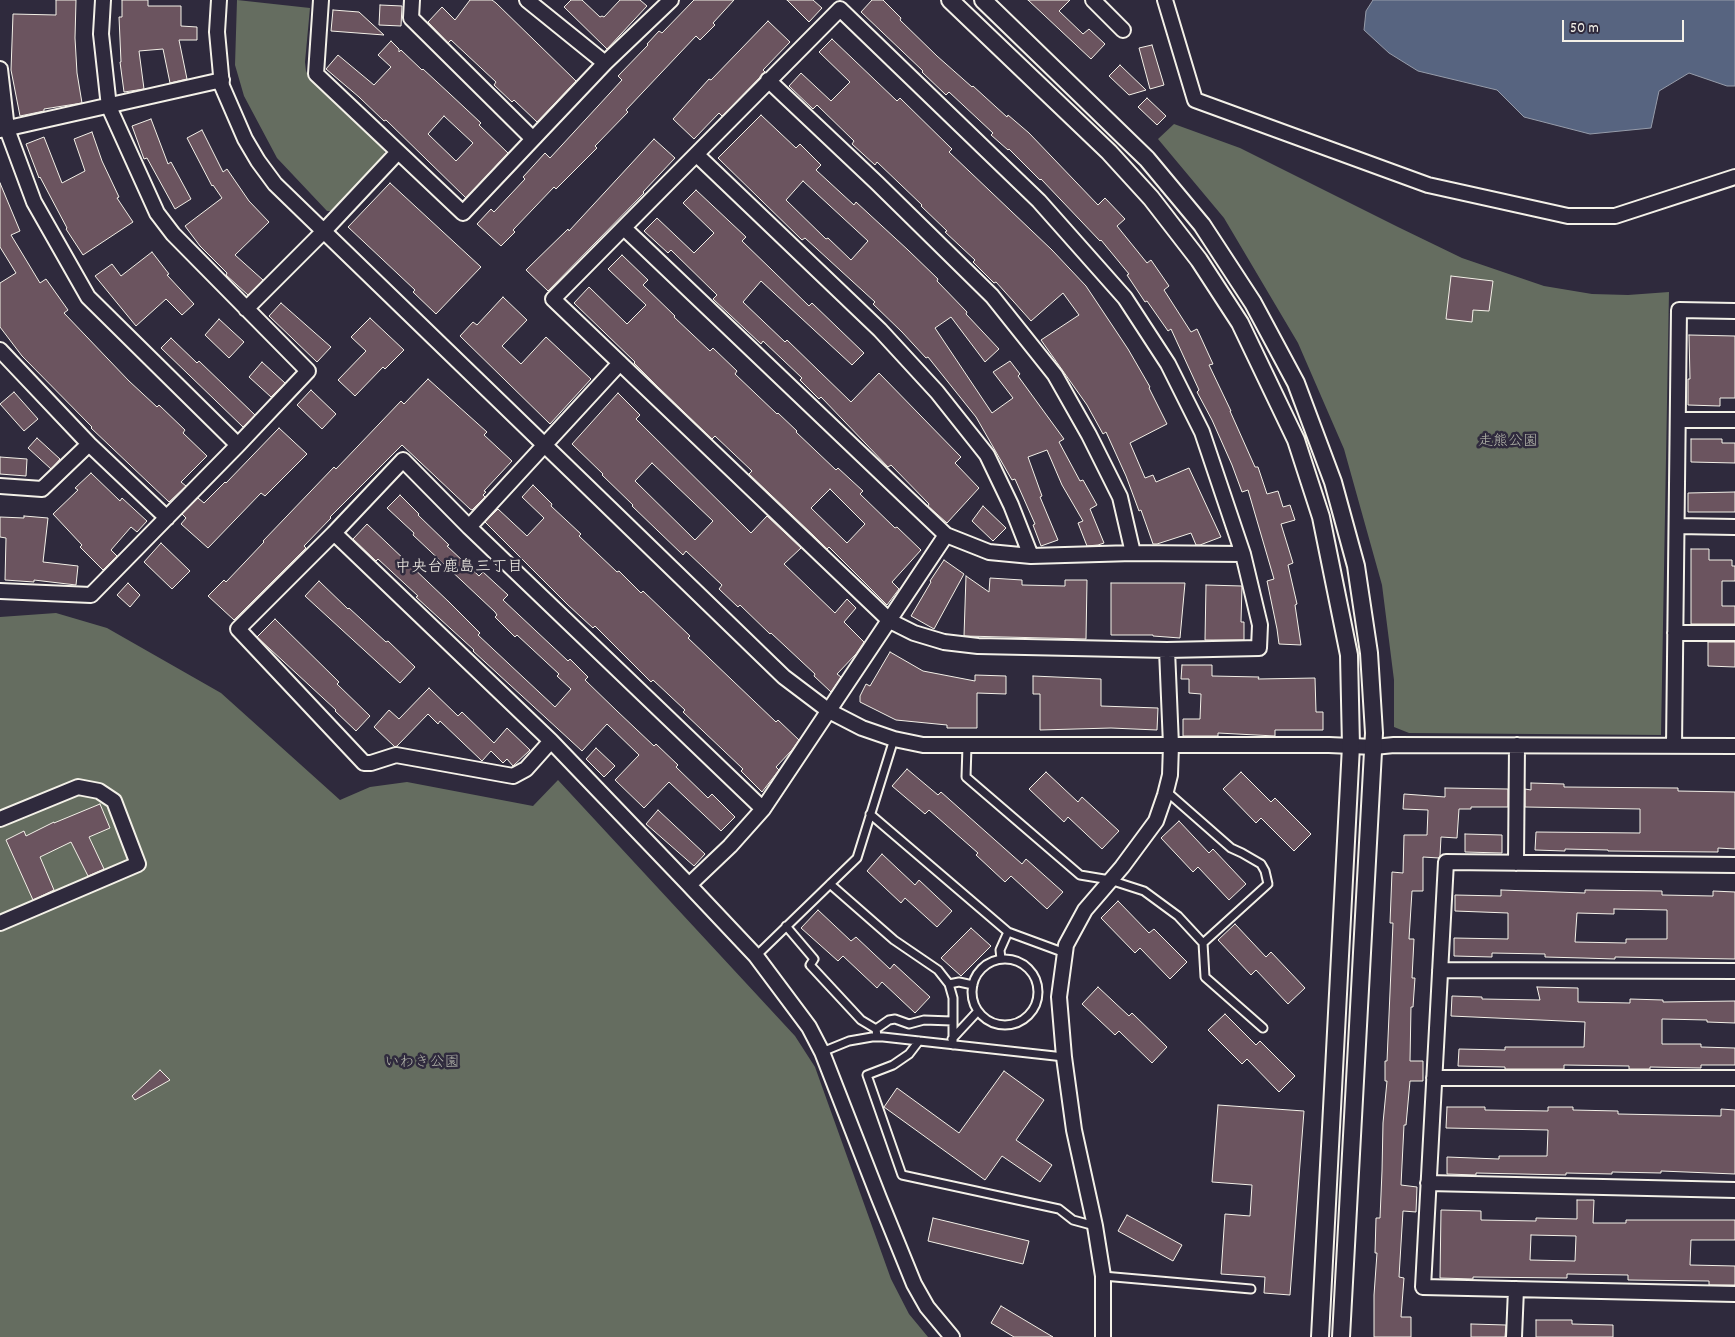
<!DOCTYPE html>
<meta charset="utf-8">
<style>
body{margin:0}
#map{position:relative;width:1735px;height:1337px;overflow:hidden;background:#2f2a3d;font-family:Dekko,sans-serif}
canvas{display:block}
.scale{position:absolute;left:1562px;top:20px;width:122px;height:22px;box-sizing:border-box;border:2px solid #f4f1e8;border-top:0;padding-left:6px;font-size:15px;line-height:18px;white-space:nowrap;color:#f4f1e8;-webkit-text-stroke:4px #2f2a3d;paint-order:stroke}
</style>
<div id="map">
<canvas width="1735" height="1337"></canvas>
<div class="scale">50 m</div>
</div>
<script>
const context = document.querySelector('canvas').getContext('2d');
context.lineJoin = 'round';
function fillPath(path, color) {
  context.fillStyle = color;
  context.fill(path, 'evenodd');
}
function toPath(rows) {
  const path = new Path2D();
  for (const r of rows) {
    if (r.length === 3) {
      path.moveTo(r[0] + r[2], r[1]);
      path.arc(r[0], r[1], r[2], 0, 2 * Math.PI);
      continue;
    }
    path.moveTo(r[0], r[1]);
    for (let i = 2; i < r.length; i += 2) path.lineTo(r[i], r[i + 1]);
  }
  return path;
}
function stroke(path, color, width, dash) {
  context.strokeStyle = color;
  context.lineWidth = width;
  context.lineCap = dash ? 'butt' : 'round';
  context.setLineDash(dash || []);
  context.stroke(path);
}
function label(font, color, halo, rows, align = 'center') {
  context.font = font + ' Dekko,"Klee One",sans-serif';
  context.lineWidth = 5;
  context.setLineDash([]);
  context.textBaseline = 'middle';
  context.strokeStyle = halo;
  context.fillStyle = color;
  for (const [text, x, y, turn = 0] of rows) {
    context.save();
    context.translate(x, y);
    context.rotate((+turn || 0) * Math.PI / 180);
    context.textAlign = isNaN(turn) ? turn : align;
    if (halo) context.strokeText(text, 0, 0);
    context.fillText(text, 0, 0);
    context.restore();
  }
}
const green = toPath([
 [237,0,310,8,305,62,306,71,310,79,385,149,384,159,333,211,327,211,277,158,244,96,235,65],
 [1174,124,1240,148,1398,227,1462,258,1544,286,1592,294,1628,295,1669,292,1661,735,1409,733,1394,727,1394,680,1382,585,1344,449,1298,343,1224,218,1158,139],
 [56,613,107,628,221,693,340,800,370,787,407,782,533,806,558,780,795,1036,815,1067,891,1279,909,1314,928,1337,0,1337,0,617]
]);
const water = toPath([
 [1373,0,1735,0,1735,86,1727,86,1689,73,1659,91,1651,128,1590,134,1524,117,1497,90,1418,71,1389,53,1364,30,1366,11,1373,0]
]);
const building = toPath([
 [56,0,76,0,75,38,77,73,82,103,44,109,44,111,20,116,11,70,13,14,56,15,56,0],
 [122,0,148,0,148,6,181,6,181,26,197,27,197,40,179,40,187,79,170,83,163,49,139,51,144,89,124,92,120,62,121,62,119,17,122,17,122,0],
 [470,0,492,0,496,3,576,81,537,122,514,100,512,102,494,85,496,82,451,40,448,43,428,22,442,7,455,20,470,0],
 [571,0,582,0,600,17,602,16,604,17,620,0,640,0,647,6,607,49,564,7,571,0],
 [694,0,734,0,713,23,715,25,700,40,696,36,660,74,626,110,628,112,595,146,597,148,556,189,554,187,513,230,515,232,501,246,477,224,491,209,494,212,525,179,523,177,545,153,550,158,622,80,618,76,648,45,647,44,659,31,662,33,694,0],
 [787,0,813,0,822,8,809,22,787,0],
 [872,0,883,0,901,18,900,20,937,56,972,87,973,86,1007,117,1008,115,1029,133,1098,205,1105,198,1125,219,1117,226,1147,263,1151,260,1169,286,1164,290,1191,332,1197,329,1213,364,1209,365,1231,411,1230,411,1255,467,1258,467,1267,494,1278,491,1283,507,1290,505,1295,520,1281,524,1293,563,1288,565,1297,604,1295,605,1301,645,1279,644,1277,629,1267,581,1274,579,1248,490,1242,492,1232,465,1212,420,1197,392,1199,390,1171,329,1168,331,1147,301,1145,302,1127,275,1129,274,1101,240,1100,241,1041,179,1040,180,1009,149,1008,150,991,135,993,133,949,92,946,95,922,72,923,71,861,12,872,0],
 [1028,0,1070,0,1059,11,1083,34,1089,29,1105,44,1091,59,1028,0],
 [380,5,402,6,401,26,379,25,380,5],
 [333,10,359,12,384,35,331,31,333,10],
 [768,21,790,42,763,70,765,72,731,107,722,116,719,113,694,139,673,119,709,79,711,80,768,21],
 [832,39,897,101,900,98,952,149,949,152,1052,250,1086,286,1128,349,1150,387,1149,388,1167,424,1130,443,1145,478,1153,475,1156,482,1189,468,1221,537,1200,545,1196,545,1191,533,1157,544,1153,544,1141,510,1139,511,1126,476,1106,432,1103,434,1087,405,1041,340,1079,315,1063,293,1031,321,996,282,994,283,973,262,975,260,945,232,947,231,921,206,922,205,877,162,875,165,852,144,854,141,817,105,813,109,789,86,801,73,831,101,850,82,819,52,832,39],
 [391,41,399,49,399,52,401,50,422,70,423,69,450,94,481,123,479,125,508,153,466,198,386,120,384,121,359,97,326,69,338,55,374,85,391,67,378,55,391,41],
 [444,116,473,143,456,161,428,134,444,116],
 [1152,45,1164,85,1150,89,1139,48,1152,45],
 [1120,65,1146,90,1129,95,1109,76,1120,65],
 [1147,98,1166,116,1157,125,1138,107,1147,98],
 [761,115,796,148,800,144,821,165,816,170,854,205,856,202,908,250,938,279,937,281,967,312,966,314,999,349,985,362,951,317,935,328,992,413,1013,398,993,372,1010,361,1020,374,1018,376,1064,439,1059,442,1080,481,1083,480,1097,505,1090,509,1104,543,1098,545,1087,546,1078,523,1083,521,1062,485,1047,450,1028,457,1042,496,1040,497,1058,540,1041,546,1033,525,1035,524,1015,479,1012,480,976,417,928,357,926,358,902,332,873,304,875,302,805,238,802,240,718,158,761,115],
 [803,181,868,241,851,260,828,238,826,239,786,200,803,181],
 [151,119,168,164,171,162,191,199,175,209,147,158,144,159,132,126,151,119],
 [202,130,223,172,227,169,249,201,269,222,235,255,263,280,248,295,226,275,227,273,200,246,185,226,222,198,213,185,212,186,187,138,202,130],
 [92,132,102,161,119,197,117,198,133,222,83,255,66,229,67,228,40,177,39,178,26,144,44,137,62,183,85,171,74,139,92,132],
 [654,139,675,158,643,192,644,193,548,291,526,270,568,229,569,231,654,139],
 [0,183,20,231,11,235,40,283,46,279,68,310,64,313,129,381,157,407,159,405,185,430,183,433,207,456,181,482,186,486,169,502,91,428,92,427,22,356,0,327,0,283,16,273,0,247,0,183],
 [390,183,481,267,436,314,413,292,415,290,348,227,390,183],
 [696,190,746,237,742,241,772,270,809,306,812,303,864,353,852,365,761,281,743,302,785,342,787,340,851,402,879,373,961,457,955,463,979,488,947,523,928,506,929,504,891,465,888,467,821,397,819,399,800,380,802,378,763,341,761,344,713,299,717,295,671,250,668,253,644,231,657,218,694,253,714,233,683,203,696,190],
 [152,252,169,274,167,275,194,304,182,315,166,299,136,326,95,276,112,264,121,276,152,252],
 [622,255,648,280,643,285,675,316,674,317,710,351,713,348,737,371,735,374,777,414,778,413,797,431,796,432,836,470,838,468,863,491,860,494,895,528,897,527,921,550,892,582,899,589,887,605,829,547,827,549,813,535,749,474,752,471,715,436,712,439,658,387,634,363,635,362,574,303,589,287,627,324,646,305,608,269,622,255],
 [830,489,865,524,847,543,811,508,830,489],
 [1451,276,1493,281,1489,311,1473,310,1472,322,1446,319,1451,276],
 [503,297,527,320,502,346,521,364,546,337,591,379,550,424,460,336,473,322,477,325,503,297],
 [281,303,331,347,317,362,269,316,281,303],
 [370,318,404,350,385,369,383,367,355,396,338,380,366,351,351,337,370,318],
 [219,319,244,342,229,358,205,335,219,319],
 [1689,335,1735,336,1735,398,1720,398,1720,406,1688,405,1688,379,1690,379,1689,335],
 [171,338,197,363,199,361,255,415,243,427,161,348,171,338],
 [262,362,285,383,271,397,249,377,262,362],
 [428,379,487,432,484,435,512,461,484,491,486,492,483,495,485,497,472,510,470,509,402,445,330,517,331,518,304,546,306,548,234,620,208,596,224,580,226,582,264,542,263,541,334,467,336,469,401,401,404,404,428,379],
 [311,390,336,414,322,429,297,405,311,390],
 [14,392,38,419,24,431,0,404,14,392],
 [618,393,640,415,636,419,751,533,767,516,801,548,784,564,835,613,847,599,856,608,844,622,864,642,856,654,837,674,841,677,831,692,814,676,815,674,771,633,770,634,740,605,738,607,719,589,722,585,686,551,683,555,632,506,633,505,602,475,603,474,572,444,618,393],
 [652,463,713,521,695,540,635,481,652,463],
 [279,428,307,454,265,496,261,493,208,548,181,524,186,518,182,514,198,498,204,503,225,482,226,483,279,428],
 [37,438,60,459,51,469,28,448,37,438],
 [1691,439,1722,439,1722,443,1735,443,1735,463,1691,462,1691,439],
 [0,457,27,459,26,476,0,474,0,457],
 [91,473,120,501,122,498,147,521,137,532,131,527,111,550,117,556,103,570,80,547,82,545,53,514,78,490,75,488,91,473],
 [533,485,552,504,551,506,581,534,579,536,617,572,619,571,641,593,643,591,690,636,688,638,776,722,778,720,799,740,792,750,776,767,779,770,762,792,741,771,743,769,683,712,685,710,653,680,651,682,595,626,593,628,568,605,485,522,498,509,527,536,544,518,522,497,533,485],
 [1735,492,1735,512,1688,512,1688,493,1735,492],
 [400,495,419,514,418,515,449,545,447,546,479,576,483,572,508,595,503,600,568,661,570,659,588,677,585,680,617,711,654,746,656,744,678,765,676,767,708,798,712,794,735,817,721,831,669,782,644,808,615,780,639,755,607,724,582,751,473,651,474,650,416,597,418,596,378,559,376,561,353,539,367,524,449,602,480,633,478,635,555,707,571,689,557,676,559,674,517,635,515,637,495,617,497,615,495,612,413,535,414,533,387,508,400,495],
 [983,506,1006,528,993,541,972,521,983,506],
 [24,516,48,518,43,562,78,566,76,585,34,580,34,582,5,580,6,538,0,537,0,517,24,518,24,516],
 [161,543,190,571,172,589,144,562,161,543],
 [1691,549,1709,549,1709,560,1732,560,1732,566,1735,566,1735,581,1722,581,1722,606,1735,606,1735,624,1691,624,1691,549],
 [944,560,964,574,934,629,911,616,931,582,930,581,944,560],
 [966,576,989,592,990,578,1022,580,1022,585,1065,586,1065,580,1087,580,1086,639,964,636,966,576],
 [319,581,348,609,349,608,386,642,388,641,415,667,400,683,305,596,319,581],
 [128,583,140,595,130,607,117,595,128,583],
 [1111,583,1185,583,1180,638,1153,636,1153,635,1111,635,1111,583],
 [1206,585,1242,586,1241,622,1244,622,1244,640,1205,640,1206,585],
 [275,619,339,682,337,684,370,716,356,731,335,711,336,710,257,637,275,619],
 [1708,642,1735,642,1735,667,1708,666,1708,642],
 [890,652,923,671,975,681,975,675,1006,676,1006,694,977,693,977,728,947,728,947,725,896,720,860,702,860,696,866,684,870,686,890,652],
 [1182,665,1212,665,1212,676,1259,677,1258,679,1315,678,1316,712,1323,712,1323,730,1275,730,1275,736,1218,733,1218,736,1183,736,1183,719,1200,719,1201,694,1189,693,1189,679,1181,679,1182,665],
 [1033,676,1101,679,1101,706,1158,708,1157,730,1111,728,1040,730,1040,694,1033,694,1033,676],
 [429,688,458,716,462,712,494,743,507,728,530,750,513,766,507,759,503,763,491,751,482,761,440,721,438,724,428,714,397,746,395,747,374,727,389,710,399,719,429,688],
 [596,748,615,766,604,777,586,759,596,748],
 [907,769,938,795,941,792,1022,864,1026,859,1063,892,1047,909,1011,876,1005,882,976,855,978,853,929,810,925,814,892,786,907,769],
 [1046,772,1078,802,1082,797,1119,831,1102,849,1068,817,1064,822,1029,789,1046,772],
 [1241,772,1271,802,1275,798,1311,834,1294,851,1261,818,1256,823,1223,789,1241,772],
 [1531,783,1564,784,1564,787,1678,788,1678,791,1735,792,1735,849,1718,848,1718,852,1608,851,1608,850,1565,849,1565,851,1535,850,1536,832,1640,833,1640,809,1525,807,1525,789,1531,790,1531,783],
 [1445,788,1508,789,1508,807,1471,807,1471,809,1459,809,1457,838,1441,837,1440,856,1439,858,1423,857,1423,891,1412,891,1409,939,1414,939,1412,978,1415,978,1413,1007,1411,1007,1410,1061,1423,1061,1423,1081,1410,1081,1406,1125,1404,1125,1401,1185,1417,1187,1416,1212,1403,1211,1399,1277,1404,1278,1401,1317,1411,1317,1411,1337,1374,1337,1374,1295,1377,1253,1375,1253,1376,1218,1380,1218,1382,1171,1383,1123,1387,1081,1385,1081,1385,1061,1387,1061,1393,923,1390,923,1392,872,1403,873,1404,835,1427,835,1428,810,1403,809,1404,794,1445,797,1445,788],
 [100,804,110,828,89,837,104,869,88,876,71,842,40,857,54,890,33,900,6,840,24,831,26,836,54,822,54,823,100,804],
 [658,810,705,854,694,866,646,824,658,810],
 [1179,821,1209,853,1213,849,1246,884,1229,900,1198,867,1193,872,1161,838,1179,821],
 [1465,834,1502,835,1502,853,1465,852,1465,834],
 [882,854,915,885,919,880,952,911,937,927,905,898,901,903,867,871,882,854],
 [1501,890,1585,893,1585,890,1662,891,1662,895,1713,896,1713,891,1735,892,1735,959,1615,957,1615,959,1583,958,1545,957,1545,954,1492,953,1492,957,1454,956,1454,938,1508,939,1508,913,1455,911,1455,895,1501,896,1501,890],
 [1614,909,1667,910,1667,939,1626,939,1626,943,1575,942,1577,913,1614,914,1614,909],
 [1118,901,1149,933,1154,929,1187,962,1170,979,1140,948,1135,953,1101,918,1118,901],
 [818,910,851,941,856,937,890,969,894,964,930,997,915,1013,882,982,877,988,843,956,838,961,801,928,818,910],
 [1235,924,1266,957,1271,952,1305,988,1288,1004,1256,970,1251,975,1218,940,1235,924],
 [971,928,991,946,961,976,941,958,971,928],
 [1098,987,1129,1016,1132,1013,1167,1047,1152,1063,1119,1031,1115,1035,1082,1004,1098,987],
 [1537,987,1578,988,1578,1002,1630,1003,1630,999,1663,1000,1663,1002,1735,1001,1735,1023,1707,1022,1707,1020,1662,1019,1662,1044,1701,1044,1701,1047,1735,1048,1735,1065,1701,1065,1701,1068,1650,1067,1650,1069,1629,1069,1629,1066,1564,1065,1564,1069,1505,1069,1505,1067,1458,1066,1459,1049,1505,1050,1505,1047,1584,1047,1585,1022,1451,1016,1452,996,1482,997,1482,999,1540,1000,1537,987],
 [1225,1014,1256,1045,1260,1041,1295,1076,1279,1092,1247,1059,1242,1064,1208,1030,1225,1014],
 [160,1070,170,1080,135,1100,132,1096,160,1070],
 [1004,1071,1044,1100,1016,1140,1052,1165,1040,1182,1002,1156,985,1180,884,1107,897,1088,959,1133,1004,1071],
 [1218,1105,1304,1111,1290,1295,1264,1293,1265,1277,1221,1274,1225,1214,1250,1216,1252,1185,1212,1182,1218,1105],
 [1447,1107,1485,1107,1485,1110,1548,1111,1548,1107,1573,1107,1573,1110,1618,1111,1618,1114,1721,1116,1721,1109,1735,1110,1735,1174,1661,1171,1661,1173,1612,1172,1612,1174,1566,1173,1566,1175,1476,1173,1476,1175,1447,1174,1447,1157,1499,1159,1499,1156,1547,1156,1548,1130,1446,1128,1447,1107],
 [1577,1200,1594,1200,1593,1223,1626,1223,1626,1220,1735,1220,1735,1240,1691,1240,1690,1265,1735,1266,1735,1285,1709,1285,1709,1281,1628,1280,1628,1275,1567,1274,1567,1278,1473,1277,1473,1279,1440,1278,1441,1210,1481,1211,1481,1220,1536,1221,1536,1218,1577,1219,1577,1200],
 [1531,1235,1576,1236,1575,1261,1530,1260,1531,1235],
 [1127,1215,1182,1245,1173,1261,1118,1231,1127,1215],
 [933,1218,1029,1241,1023,1264,928,1241,933,1218],
 [1001,1306,1053,1337,1014,1337,991,1323,1001,1306],
 [1536,1320,1572,1320,1572,1324,1613,1325,1613,1337,1536,1337,1536,1320],
 [1471,1324,1506,1325,1505,1337,1471,1337,1471,1324]
]);
const service = toPath([
 [967,746,966,777,1080,875,1110,880,1144,891,1178,916,1203,943,1205,977,1263,1028],
 [1166,791,1231,848,1242,853,1261,864,1265,871,1268,884,1203,943],
 [870,814,1008,932,1065,953],
 [830,884,894,940,938,970,949,984,953,998,953,1045],
 [786,926,814,959,810,965,861,1020,876,1029,877,1037],
 [756,956,857,858,894,739],
 [1005,992,33],
 [1001,959,1000,950,1008,932],
 [949,984,959,982,973,985],
 [876,1029,889,1020,895,1019,909,1024,924,1020,952,1021],
 [952,1039,978,1011],
 [919,1041,909,1054,893,1065,867,1075,902,1175,1059,1209,1073,1220,1095,1226],
 [822,1052,849,1041,872,1037,883,1037,1064,1057],
 [1103,1276,1251,1289]
]);
const minor = toPath([
 [219,0,217,32,222,86,245,139,258,161,275,184,784,677,829,711,862,728,894,739,923,745,1329,745,1374,747,1394,745,1735,746],
 [321,0,316,74,463,213,605,63,671,0],
 [412,0,411,18,533,139],
 [527,0,605,63],
 [1093,0,1123,30],
 [1165,0,1195,100,1428,185,1568,216,1615,216,1735,177],
 [840,9,1039,201,1125,298,1168,364,1202,432,1243,554,1260,625,1259,648,1167,650,978,646,944,642,914,633,890,621,553,299,840,9],
 [0,69,7,129,34,202,88,297,238,445],
 [768,80,877,183,992,296,1055,375,1089,435,1120,497,1133,553],
 [0,130,222,80],
 [697,155,880,330,937,392,987,455,1011,505,1031,556],
 [624,228,946,535],
 [246,309,323,232,398,152],
 [0,350,89,444,167,518],
 [1679,420,1735,420],
 [0,486,42,489,89,444],
 [1677,526,1735,527],
 [469,527,620,363],
 [334,533,238,629,364,763,371,763,396,755,513,776,526,769,551,741],
 [0,591,91,595,238,445,308,371,173,234,157,213,109,107,101,34,103,0],
 [1675,633,1735,633],
 [1674,746,1679,310,1735,311],
 [763,809,469,527,403,460,334,533,551,741,689,885,730,846,763,809,946,535,989,552,1031,556,1133,553,1243,554],
 [0,819,78,787,99,791,114,801,138,864,0,923],
 [1516,863,1517,745],
 [1735,865,1446,862,1423,1287,1735,1294],
 [689,885,756,956,809,1027,822,1052,879,1198,914,1284,927,1307,952,1337],
 [1440,970,1735,971],
 [1434,1078,1735,1078],
 [1428,1183,1735,1190],
 [1103,1337,1103,1276,1095,1226,1074,1130,1064,1057,1059,997,1066,945,1085,910,1122,867,1156,821,1165,795,1170,775,1171,745,1167,650],
 [1514,1337,1516,1289]
]);
const tertiary = toPath([
 [950,0,1109,152,1151,198,1199,260,1240,323,1296,440,1321,517,1349,655,1351,746,1320,1337],
 [983,0,1147,159,1202,225,1253,303,1296,383,1333,482,1356,566,1369,653,1374,733,1341,1337]
]);
const parkNames = [
 ["走熊公園",1508,443],
 ["いわき公園",422,1064]
];
const neighbourhoodNames = [
 ["中央台鹿島三丁目",459,569]
];
fillPath(green, '#656d60');
fillPath(water, '#576480');
stroke(water, '#969caa', 1);
fillPath(building, '#6b545f');
stroke(building, '#f4f1e8', 1);
stroke(service, '#f4f1e8', 11);
stroke(minor, '#f4f1e8', 18);
stroke(tertiary, '#f4f1e8', 20);
stroke(service, '#2f2a3d', 7);
stroke(minor, '#2f2a3d', 14);
stroke(tertiary, '#2f2a3d', 16);
label('15px', '#b4b6ab', '#2f2a3d', parkNames);
label('16px', '#f4f1e8', '#2f2a3d', neighbourhoodNames);
</script>
